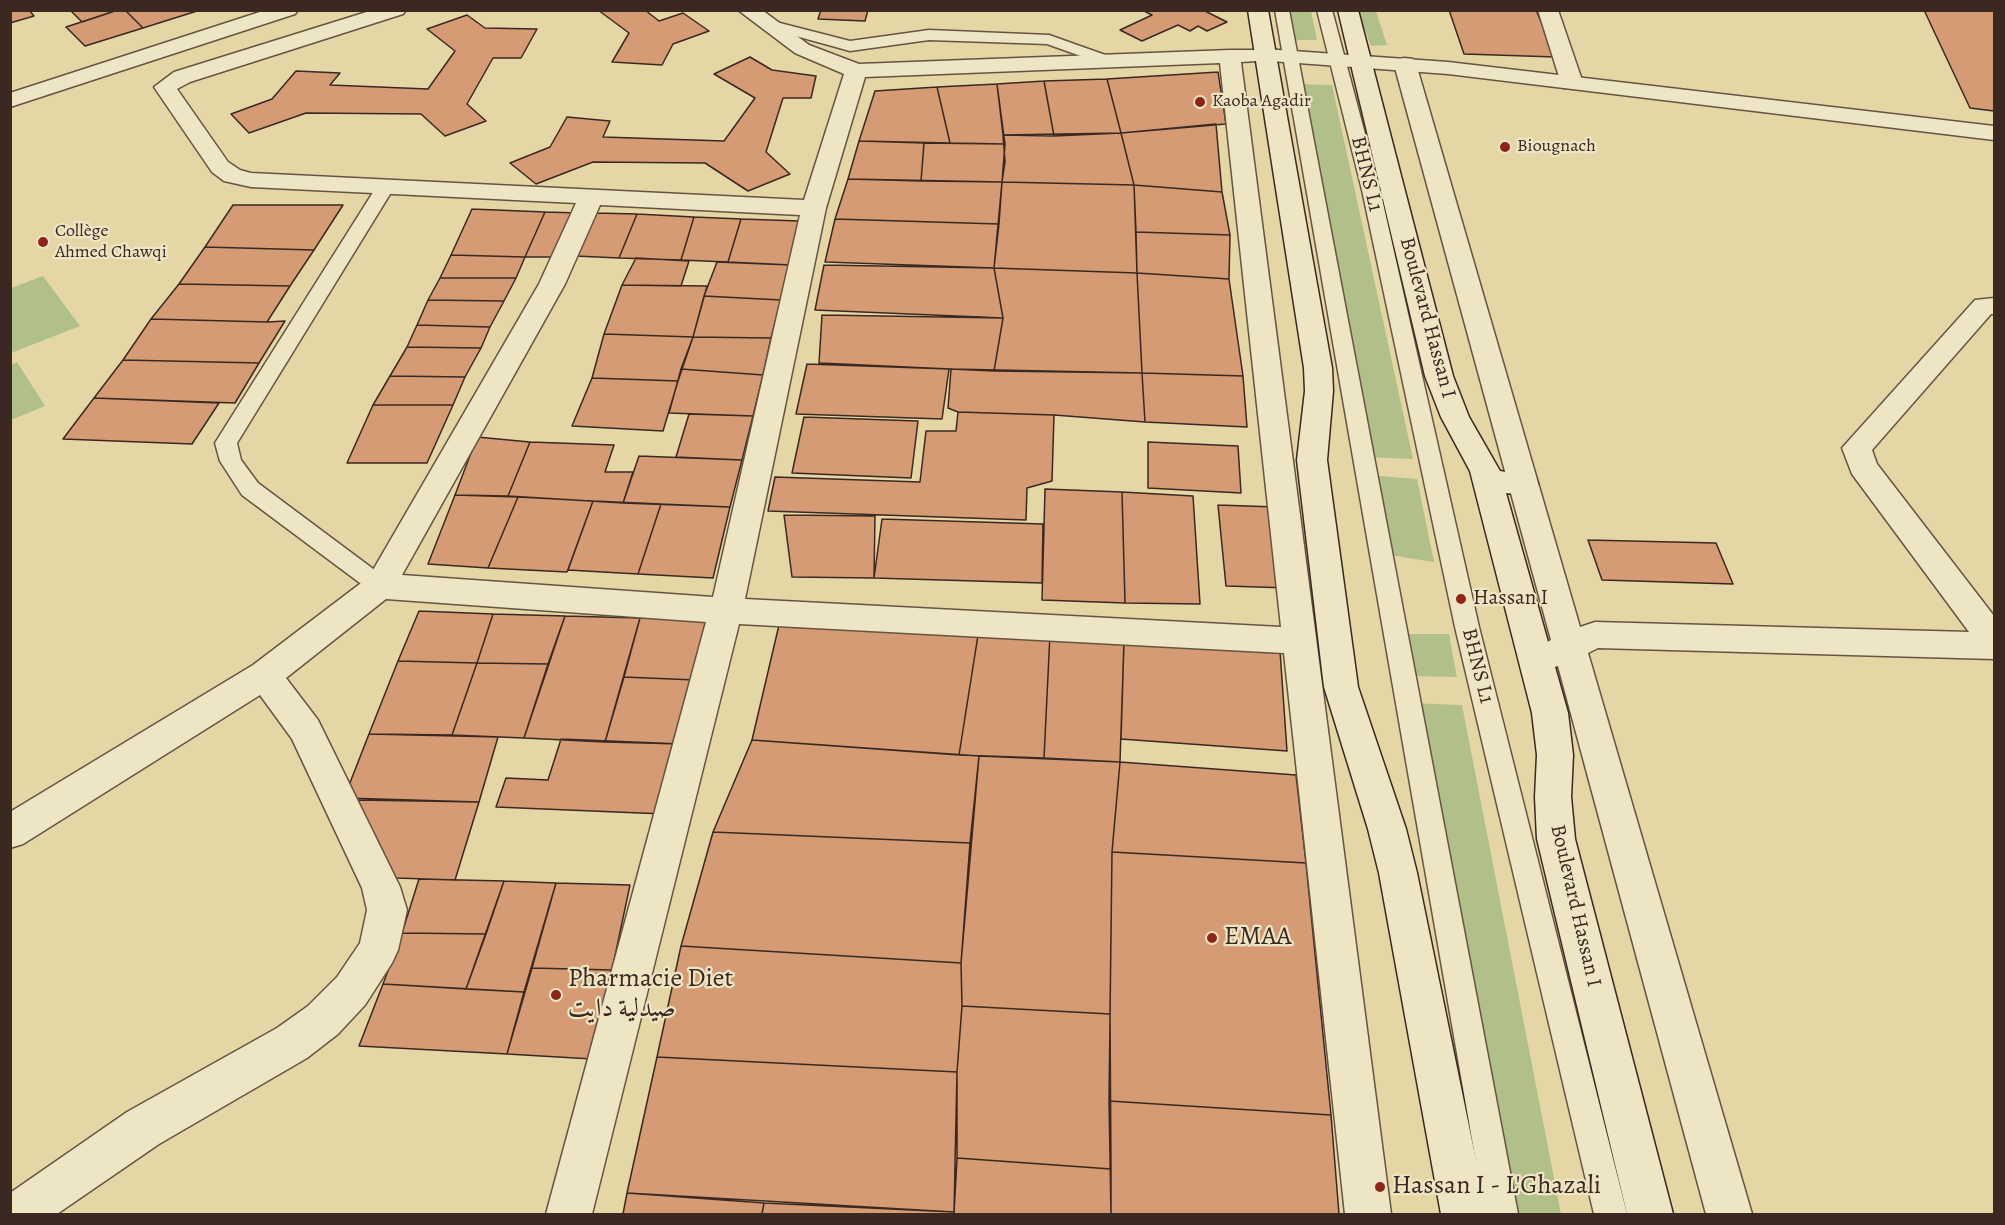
<!DOCTYPE html>
<meta charset="utf-8">
<style>
body{margin:0}
#map{position:relative;width:2005px;height:1225px;overflow:hidden;background:#e5d7a5;font-family:Alegreya,serif}
canvas{display:block}
.frame{position:absolute;inset:0;border:12px solid #3a2821;pointer-events:none}
</style>
<div id="map">
<canvas width="2005" height="1225"></canvas>
<div class="frame"></div>
</div>
<script>
const context = document.querySelector('canvas').getContext('2d');
context.lineJoin = 'round';
function fillPath(path, color) {
  context.fillStyle = color;
  context.fill(path, 'evenodd');
}
function toPath(rows) {
  const path = new Path2D();
  for (const r of rows) {
    path.moveTo(r[0], r[1]);
    for (let i = 2; i < r.length; i += 2) path.lineTo(r[i], r[i + 1]);
  }
  return path;
}
function stroke(path, color, width, dash) {
  context.strokeStyle = color;
  context.lineWidth = width;
  context.lineCap = dash ? 'butt' : 'round';
  context.setLineDash(dash || []);
  context.stroke(path);
}
function label(font, color, halo, rows, align = 'center') {
  context.font = font + ' Alegreya,Amiri,serif';
  context.lineWidth = 4.5;
  context.setLineDash([]);
  context.textBaseline = 'middle';
  context.strokeStyle = halo;
  context.fillStyle = color;
  for (const [text, x, y, turn = 0] of rows) {
    context.save();
    context.translate(x, y);
    context.rotate((+turn || 0) * Math.PI / 180);
    context.textAlign = isNaN(turn) ? turn : align;
    if (halo) context.strokeText(text, 0, 0);
    context.fillText(text, 0, 0);
    context.restore();
  }
}
const green = toPath([
 [1285,11,1311,11,1317,40,1291,40],
 [1358,11,1376,11,1387,45,1371,46],
 [1292,84,1332,85,1413,459,1364,457],
 [43,276,80,326,11,353,11,288],
 [17,362,45,406,11,420,11,365],
 [1368,475,1417,479,1434,562,1383,554],
 [1395,634,1449,634,1457,677,1402,676],
 [1407,703,1462,705,1561,1214,1501,1214]
]);
const building = toPath([
 [10,10,29,10,34,16,10,23,10,10],
 [70,10,118,10,82,22,70,10],
 [118,10,125,10,143,28,85,46,66,27,118,10],
 [125,10,197,10,197,11,143,28,125,10],
 [598,10,645,10,659,21,683,13,709,31,673,44,662,65,612,62,629,33,598,10],
 [821,10,868,10,865,21,818,19,821,10],
 [1142,10,1203,10,1227,22,1207,31,1198,26,1190,31,1178,25,1142,41,1120,30,1152,15,1142,10],
 [1449,10,1536,10,1556,57,1464,54,1449,10],
 [1924,10,1994,10,1994,111,1970,108,1924,10],
 [467,15,485,28,537,29,521,58,493,58,467,104,486,121,445,136,421,114,306,113,249,133,231,114,272,99,296,71,340,73,330,85,428,89,455,51,427,29,467,15],
 [750,57,772,70,816,76,811,98,783,98,766,152,790,174,748,191,705,163,593,162,536,184,510,163,550,147,567,117,610,121,603,137,724,141,755,98,714,74,750,57],
 [1218,72,1226,124,1121,133,1107,79,1218,72],
 [1107,79,1121,133,1054,136,1044,81,1107,79],
 [1044,81,1054,136,1003,135,997,84,1044,81],
 [997,84,1005,144,950,143,937,87,997,84],
 [937,87,950,143,859,141,875,91,937,87],
 [1216,124,1222,192,1134,185,1121,133,1216,124],
 [1121,133,1134,185,1002,182,1005,162,1003,135,1121,133],
 [859,141,924,143,921,181,848,179,859,141],
 [924,143,1005,144,1002,182,921,181,924,143],
 [848,179,1002,182,999,224,835,219,848,179],
 [1002,182,1134,185,1137,273,994,268,1002,182],
 [1134,185,1222,192,1230,235,1136,232,1134,185],
 [233,205,343,205,314,250,205,247,233,205],
 [472,209,545,212,525,257,451,255,472,209],
 [545,212,580,213,561,257,525,257,545,212],
 [595,213,637,214,619,258,576,256,595,213],
 [637,214,694,217,681,260,619,258,637,214],
 [694,217,741,219,728,262,681,260,694,217],
 [741,219,800,221,791,265,728,262,741,219],
 [835,219,999,224,994,268,825,262,835,219],
 [1136,232,1230,235,1229,279,1137,273,1136,232],
 [205,247,314,250,290,286,179,284,205,247],
 [451,255,525,257,516,278,440,278,451,255],
 [636,258,689,261,681,286,622,285,636,258],
 [717,262,791,265,781,300,704,296,717,262],
 [824,265,994,268,1003,318,815,310,824,265],
 [994,268,1137,273,1142,373,994,371,1003,318,994,268],
 [1137,273,1229,279,1243,376,1142,373,1137,273],
 [440,278,516,278,504,301,428,300,440,278],
 [179,284,290,286,267,322,151,319,179,284],
 [622,285,707,286,693,337,604,334,622,285],
 [704,296,781,300,771,338,693,337,704,296],
 [428,300,504,301,490,327,417,325,428,300],
 [822,315,1003,318,994,371,819,363,822,315],
 [151,319,267,322,285,321,259,363,123,360,151,319],
 [417,325,490,327,481,348,407,347,417,325],
 [604,334,693,337,678,381,592,378,604,334],
 [693,337,771,338,763,375,681,369,693,337],
 [407,347,481,348,465,377,390,376,407,347],
 [123,360,259,363,235,403,94,398,123,360],
 [807,364,949,369,942,419,796,414,807,364],
 [681,369,763,375,753,416,669,413,681,369],
 [951,369,1142,373,1145,422,1054,415,958,412,948,408,951,369],
 [1142,373,1243,376,1247,427,1145,422,1142,373],
 [390,376,465,377,453,405,373,405,390,376],
 [592,378,678,381,663,431,572,426,592,378],
 [94,398,219,403,192,444,63,439,94,398],
 [373,405,453,405,427,463,347,463,373,405],
 [958,412,1054,415,1052,481,1027,488,1026,520,768,511,775,477,920,482,926,431,956,431,958,412],
 [689,414,753,416,742,460,676,457,689,414],
 [804,417,918,421,911,478,792,473,804,417],
 [477,437,530,442,508,496,455,495,477,437],
 [530,442,614,445,605,472,633,472,623,503,508,496,530,442],
 [1148,442,1238,446,1241,493,1148,488,1148,442],
 [639,456,742,460,730,507,623,503,639,456],
 [1045,489,1122,492,1125,603,1042,600,1045,489],
 [1122,492,1193,496,1200,604,1125,603,1122,492],
 [455,495,518,497,488,568,428,564,455,495],
 [518,497,593,501,567,572,488,568,518,497],
 [593,501,661,504,638,574,568,570,593,501],
 [661,504,730,507,713,578,638,574,661,504],
 [1218,505,1276,507,1289,588,1226,586,1218,505],
 [784,515,875,516,874,578,792,577,784,515],
 [882,519,1043,524,1042,583,874,578,882,519],
 [1588,540,1716,543,1733,584,1602,580,1588,540],
 [419,611,493,614,477,663,398,661,419,611],
 [493,614,565,616,548,664,477,663,493,614],
 [565,616,640,618,605,742,524,738,565,616],
 [640,618,709,620,695,680,624,677,640,618],
 [779,625,979,629,959,755,752,740,779,625],
 [979,629,1050,634,1044,758,959,755,979,629],
 [1050,634,1124,641,1120,762,1044,758,1050,634],
 [1124,641,1280,651,1287,751,1121,739,1124,641],
 [398,661,477,663,452,735,369,734,398,661],
 [477,663,548,664,524,738,452,735,477,663],
 [624,677,695,680,681,744,605,742,624,677],
 [369,734,498,737,479,802,344,798,369,734],
 [561,739,681,744,664,814,496,807,506,778,548,780,561,739],
 [752,740,979,756,970,843,713,832,752,740],
 [979,756,1120,762,1112,852,1110,1014,962,1006,961,963,979,756],
 [1120,762,1296,775,1306,863,1112,852,1120,762],
 [359,800,479,802,455,880,396,878,353,814,359,800],
 [713,832,970,843,961,963,681,946,713,832],
 [1112,852,1306,863,1331,1115,1109,1101,1112,852],
 [419,879,504,881,486,934,402,933,419,879],
 [504,881,556,883,524,992,466,989,504,881],
 [556,883,630,885,612,970,532,968,556,883],
 [402,933,486,934,466,989,383,984,402,933],
 [681,946,961,963,962,1006,957,1072,657,1057,681,946],
 [532,968,612,970,592,1059,507,1054,532,968],
 [383,984,524,992,507,1054,359,1046,383,984],
 [962,1006,1110,1014,1111,1169,957,1158,957,1072,962,1006],
 [657,1057,957,1072,954,1212,627,1193,657,1057],
 [1109,1101,1331,1115,1339,1214,1111,1214,1109,1101],
 [957,1158,1111,1169,1111,1214,954,1214,957,1158],
 [627,1193,764,1203,762,1214,623,1214,627,1193],
 [764,1203,954,1212,954,1214,762,1214,764,1203]
]);
const service = toPath([
 [1275,10,1289,10,1518,1214,1485,1214,1275,10],
 [1317,10,1332,10,1380,190,1479,627,1627,1214,1594,1214,1455,627,1362,190,1317,10],
 [772,21,850,41,929,30,1049,35,1111,57,1114,60,1106,65,1047,44,929,40,850,51,767,28,765,25,772,21],
 [386,181,395,186,237,443,241,460,258,483,388,580,392,586,388,592,380,595,372,592,242,495,220,461,215,443,377,186,386,181]
]);
const minor = toPath([
 [266,10,298,10,295,14,10,107,10,93,266,10],
 [373,10,406,10,403,14,190,82,177,89,228,162,240,170,251,173,804,200,844,74,795,53,738,10,762,10,809,45,859,64,1230,50,1273,50,1276,55,1273,60,1241,62,1391,1214,1345,1214,1284,653,739,624,592,1214,546,1214,706,622,386,599,286,678,318,720,400,887,407,910,398,950,392,963,365,1005,338,1034,307,1058,159,1144,57,1214,10,1214,10,1193,127,1112,277,1028,308,1006,337,977,360,943,367,910,362,888,292,739,260,695,23,844,10,848,10,812,253,665,369,577,539,284,576,203,251,187,224,181,212,172,154,87,174,72,373,10],
 [1220,63,1281,627,745,599,826,208,865,77,1220,63],
 [600,205,800,215,713,597,402,575,565,284,600,205],
 [1538,10,1558,10,1583,83,1580,88,1564,88,1561,83,1538,10],
 [1405,58,1413,59,1416,64,1580,627,1595,622,1969,632,1852,474,1842,448,1975,300,1994,298,1994,314,1991,314,1872,450,1877,464,1994,616,1994,659,1598,648,1588,653,1752,1214,1706,1214,1558,666,1551,668,1539,664,1534,655,1539,646,1551,640,1394,64,1397,59,1405,58]
]);
const tertiary = toPath([
 [1265,49,1448,62,1994,126,1994,140,1448,74,1257,60,1254,55,1257,50,1265,49]
]);
const secondary = toPath([
 [1248,10,1268,10,1332,368,1333,391,1327,460,1358,687,1406,829,1417,873,1487,1214,1441,1214,1379,873,1368,829,1324,687,1297,460,1305,391,1304,368,1248,10],
 [1338,10,1358,10,1453,376,1469,417,1500,471,1534,476,1538,484,1534,492,1523,495,1506,493,1568,713,1573,755,1571,797,1575,839,1673,1214,1627,1214,1537,839,1535,797,1537,755,1532,713,1470,471,1441,417,1425,376,1338,10]
]);
const markers = [
 [1200,102,6,"#8f2418"],
 [1505,147,6,"#8f2418"],
 [43,242,6,"#8f2418"],
 [1461,599,6,"#8f2418"],
 [1212,938,6,"#8f2418"],
 [556,995,6,"#8f2418"],
 [1380,1187,6,"#8f2418"]
];
const farPoinames = [
 ["Kaoba Agadir",1212,102],
 ["Biougnach",1517,147],
 ["Collège",55,232],
 ["Ahmed Chawqi",55,253]
];
const streetNames = [
 ["BHNS L1",1366,174,76],
 ["Boulevard Hassan I",1427,318,75],
 ["BHNS L1",1477,666,76],
 ["Boulevard Hassan I",1575,906,77]
];
const poiNames = [
 ["Hassan I",1473,599]
];
const nearPoinames = [
 ["EMAA",1224,938],
 ["Pharmacie Diet",568,980],
 ["صيدلية دايت",568,1010],
 ["Hassan I - L'Ghazali",1392,1187]
];
fillPath(green, '#b1bf89');
fillPath(building, '#d49b74');
stroke(building, '#3a2821', 1.5);
stroke(service, '#655442', 3);
stroke(minor, '#655442', 3);
stroke(tertiary, '#655442', 3);
stroke(secondary, '#3a2821', 3);
fillPath(service, '#eee5c4');
fillPath(minor, '#eee5c4');
fillPath(tertiary, '#eee5c4');
fillPath(secondary, '#eee5c4');
for (const [x, y, r, color] of markers) {
  const dot = new Path2D();
  dot.arc(x, y, r, 0, 2 * Math.PI);
  context.fillStyle = color;
  context.fill(dot);
  stroke(dot, '#eee5c4', 2);
}
label('18px', '#3a2821', '#eee5c4', farPoinames, 'left');
label('21px', '#3a2821', '#eee5c4', streetNames);
label('21px', '#3a2821', '#eee5c4', poiNames, 'left');
label('26px', '#3a2821', '#eee5c4', nearPoinames, 'left');
</script>
